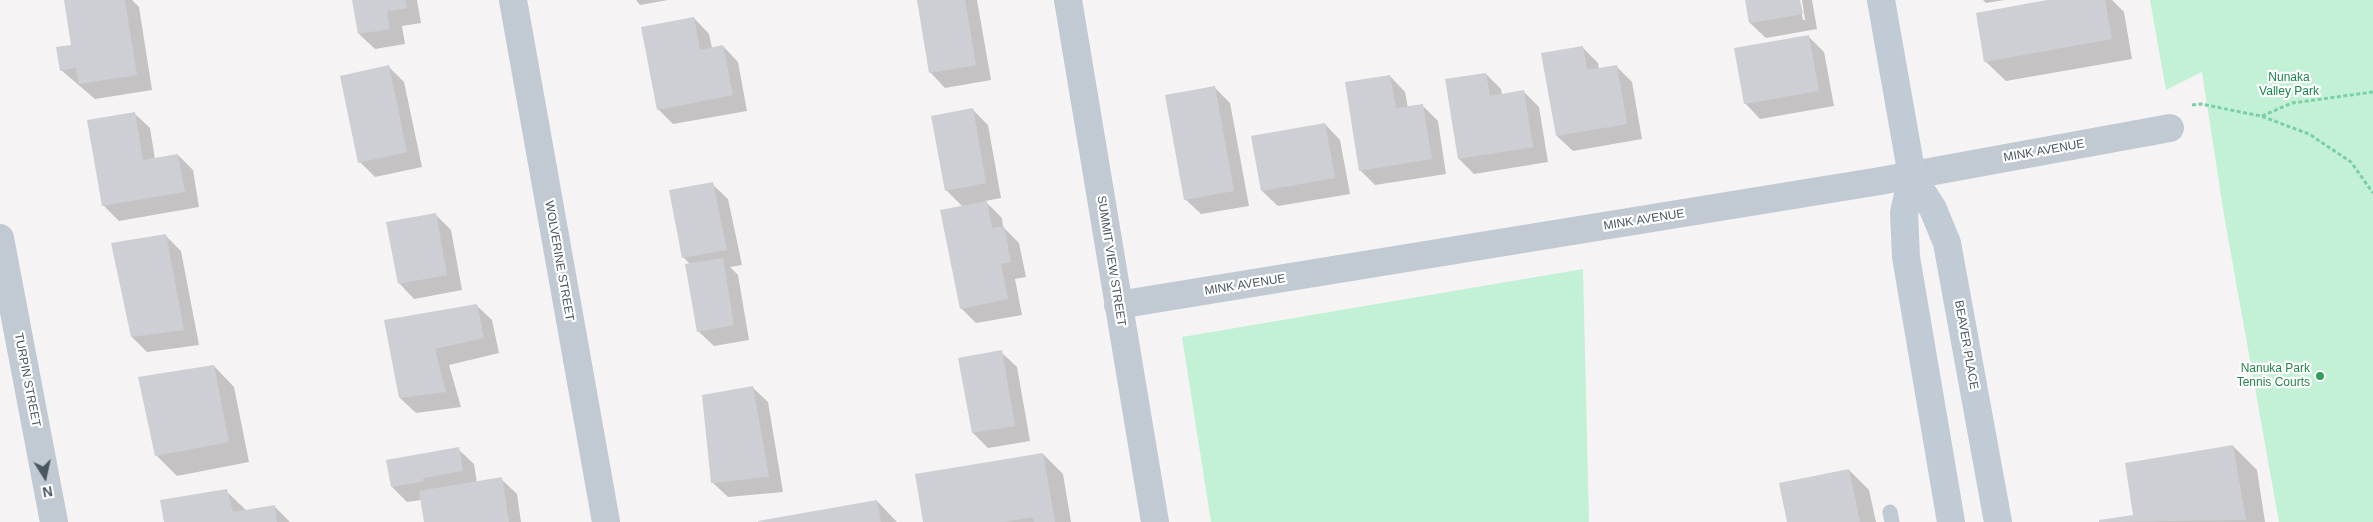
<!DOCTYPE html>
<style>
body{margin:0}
#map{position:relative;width:2373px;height:522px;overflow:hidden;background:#f5f3f3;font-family:Helvetica,sans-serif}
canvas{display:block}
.north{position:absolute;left:20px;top:452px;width:50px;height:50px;-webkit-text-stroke:4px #fff;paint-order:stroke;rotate:170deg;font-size:14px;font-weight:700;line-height:20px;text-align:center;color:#4a5661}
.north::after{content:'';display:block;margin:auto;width:18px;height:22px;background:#4a5661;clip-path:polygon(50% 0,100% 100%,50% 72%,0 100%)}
</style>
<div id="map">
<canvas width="2373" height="522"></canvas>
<div class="north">N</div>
</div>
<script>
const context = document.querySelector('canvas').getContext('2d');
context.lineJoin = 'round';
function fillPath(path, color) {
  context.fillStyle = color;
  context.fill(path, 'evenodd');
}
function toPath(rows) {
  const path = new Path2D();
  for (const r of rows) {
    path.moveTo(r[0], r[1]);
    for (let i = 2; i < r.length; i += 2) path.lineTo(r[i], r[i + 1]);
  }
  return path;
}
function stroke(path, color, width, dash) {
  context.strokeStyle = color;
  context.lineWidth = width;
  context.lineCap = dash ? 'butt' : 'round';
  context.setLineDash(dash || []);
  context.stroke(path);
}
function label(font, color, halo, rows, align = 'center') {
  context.font = font + ' Helvetica,sans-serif';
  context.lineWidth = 4.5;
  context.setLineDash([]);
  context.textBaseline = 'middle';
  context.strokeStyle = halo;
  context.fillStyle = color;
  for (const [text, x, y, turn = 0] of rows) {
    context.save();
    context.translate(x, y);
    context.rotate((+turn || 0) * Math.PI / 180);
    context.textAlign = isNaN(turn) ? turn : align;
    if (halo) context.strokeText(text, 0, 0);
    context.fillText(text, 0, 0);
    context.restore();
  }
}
const green = toPath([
 [2150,0,2373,0,2373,522,2279,522,2224,215,2202,72,2166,90],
 [1583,269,1589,522,1211,522,1182,337]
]);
const shadow = toPath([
 [65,0,132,0,139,7,152,90,95,99,61,70,72,46],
 [353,0,417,0,421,23,402,26,405,44,375,49,359,34],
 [636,0,668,0,640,5],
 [918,0,977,0,991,80,945,88,930,72],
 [1746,0,1799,0,1803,20,1805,20,1802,0,1812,0,1817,29,1766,38,1750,23],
 [1983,0,2005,0,1986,3],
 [2054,0,2112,0,2124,12,2132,59,2006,81,1985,61],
 [694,18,709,34,712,48,723,46,738,62,747,111,673,124,658,109],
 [1809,37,1824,52,1834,106,1760,119,1745,103],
 [1582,47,1598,63,1599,69,1616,66,1632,82,1642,139,1573,151,1557,136,1543,54],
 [389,67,404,82,422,167,375,177,360,162],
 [1486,74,1501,89,1502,95,1523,91,1539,107,1548,162,1474,174,1459,159],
 [1390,76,1405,92,1408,108,1422,105,1438,121,1446,174,1375,185,1360,170],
 [1215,88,1230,103,1249,206,1201,214,1185,199],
 [973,110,988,125,1001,198,985,201,1002,218,1003,227,1019,243,1026,277,1015,279,1022,315,976,323,961,308,963,207,946,190],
 [134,113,150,128,155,159,178,155,193,170,199,207,119,221,103,205],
 [1325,124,1340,140,1350,194,1278,206,1262,191,1253,137],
 [712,184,728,199,742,265,730,267,738,275,749,340,714,346,698,331,691,265,683,257],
 [435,214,451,230,462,290,414,299,399,283],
 [166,236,181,251,199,345,147,352,132,337],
 [476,305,492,320,499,353,449,365,461,407,416,413,400,398,386,321],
 [1001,352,1017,367,1030,441,988,448,973,433,960,359],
 [214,366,234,387,249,462,177,476,156,455],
 [752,387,768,402,783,492,728,497,712,482],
 [2233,446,2257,470,2265,522,2100,522,2134,516],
 [458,449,474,464,477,483,501,479,517,494,521,522,425,522,421,500,407,502,392,487],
 [1043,454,1063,474,1071,522,925,522],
 [1849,470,1869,490,1876,522,1788,522],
 [226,491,247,511,274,506,290,522,165,522],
 [877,501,897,522,760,522]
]);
const building = toPath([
 [64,0,125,0,137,75,79,84,76,68,60,71,56,47,71,45],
 [352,0,405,0,407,8,387,11,390,29,358,34],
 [917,0,965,0,976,65,929,73],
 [1745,0,1800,0,1803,14,1749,23],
 [2047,0,2105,0,2112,39,1984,62,1976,13],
 [694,17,700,50,723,45,733,95,657,110,641,27],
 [1809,35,1819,91,1744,104,1734,48],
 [1583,46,1587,70,1617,65,1627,124,1556,136,1541,53],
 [389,65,407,152,358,163,340,76],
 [1486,73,1490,96,1524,90,1533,147,1458,159,1445,79],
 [1390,75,1396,108,1423,104,1432,159,1359,171,1345,82],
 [1215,86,1234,191,1184,200,1165,95],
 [973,108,986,183,945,191,931,116],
 [135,112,143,160,178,154,185,192,102,206,87,120],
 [1325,123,1335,178,1261,191,1251,136],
 [713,182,727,250,682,258,669,190],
 [987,201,992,228,1004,226,1011,262,1001,264,1008,299,960,309,940,210],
 [436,213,447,275,398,284,386,222],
 [166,234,184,330,131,337,111,243],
 [723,258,734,325,697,332,685,264],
 [477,304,484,338,435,349,446,392,399,398,384,320],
 [1002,350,1015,426,972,433,958,358],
 [214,365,229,442,155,456,138,377],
 [753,386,769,477,711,483,702,395],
 [2233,445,2246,520,2099,522,2099,520,2133,515,2125,463],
 [459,447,463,471,423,478,424,481,391,487,386,460],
 [1043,453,1055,522,1034,522,1033,517,1002,522,923,522,915,474],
 [1849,469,1860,522,1787,522,1779,483],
 [502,477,509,522,424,522,419,491],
 [227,489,233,512,275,505,277,522,164,522,160,500],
 [877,500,881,522,758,522,758,521]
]);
const path = toPath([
 [2192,105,2201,104,2261,116,2309,134,2351,162,2373,193],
 [2262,116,2292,103,2373,92]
]);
const lane = toPath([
 [1890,512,1892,522]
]);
const street = toPath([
 [513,0,606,522],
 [1068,0,1155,522],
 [0,238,54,522],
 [1118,305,1880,181,2170,128]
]);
const secondary = toPath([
 [1881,0,1912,176,1933,209,1947,243,1998,522],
 [1912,176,1904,213,1906,257,1951,522]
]);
const markers = [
 [2320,376,5,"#2e9e5b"]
];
const parkNames = [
 ["Nunaka",2289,78],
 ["Valley Park",2289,92]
];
const streetNames = [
 ["MINK AVENUE",2044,151,-10],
 ["MINK AVENUE",1644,220,-9],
 ["WOLVERINE STREET",559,261,80],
 ["SUMMIT VIEW STREET",1111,261,81],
 ["MINK AVENUE",1245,285,-9],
 ["BEAVER PLACE",1966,345,80],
 ["TURPIN STREET",27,380,79]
];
const leisureNames = [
 ["Nanuka Park",2310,369],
 ["Tennis Courts",2310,383]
];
fillPath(green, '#c3f1d5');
fillPath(shadow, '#0003');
fillPath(building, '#cdcfd5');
stroke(path, '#7ad0a6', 3, [4, 2.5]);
stroke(lane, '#c1cad2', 15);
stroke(street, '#c1cad2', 28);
stroke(secondary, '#c1cbd6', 28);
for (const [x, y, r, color] of markers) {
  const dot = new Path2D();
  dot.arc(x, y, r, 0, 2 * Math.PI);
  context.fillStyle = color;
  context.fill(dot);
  stroke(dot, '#fff', 2);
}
label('12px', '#17864f', '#fff', parkNames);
label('12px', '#4a5661', '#fff', streetNames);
label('12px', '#27864d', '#fff', leisureNames, 'right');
</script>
